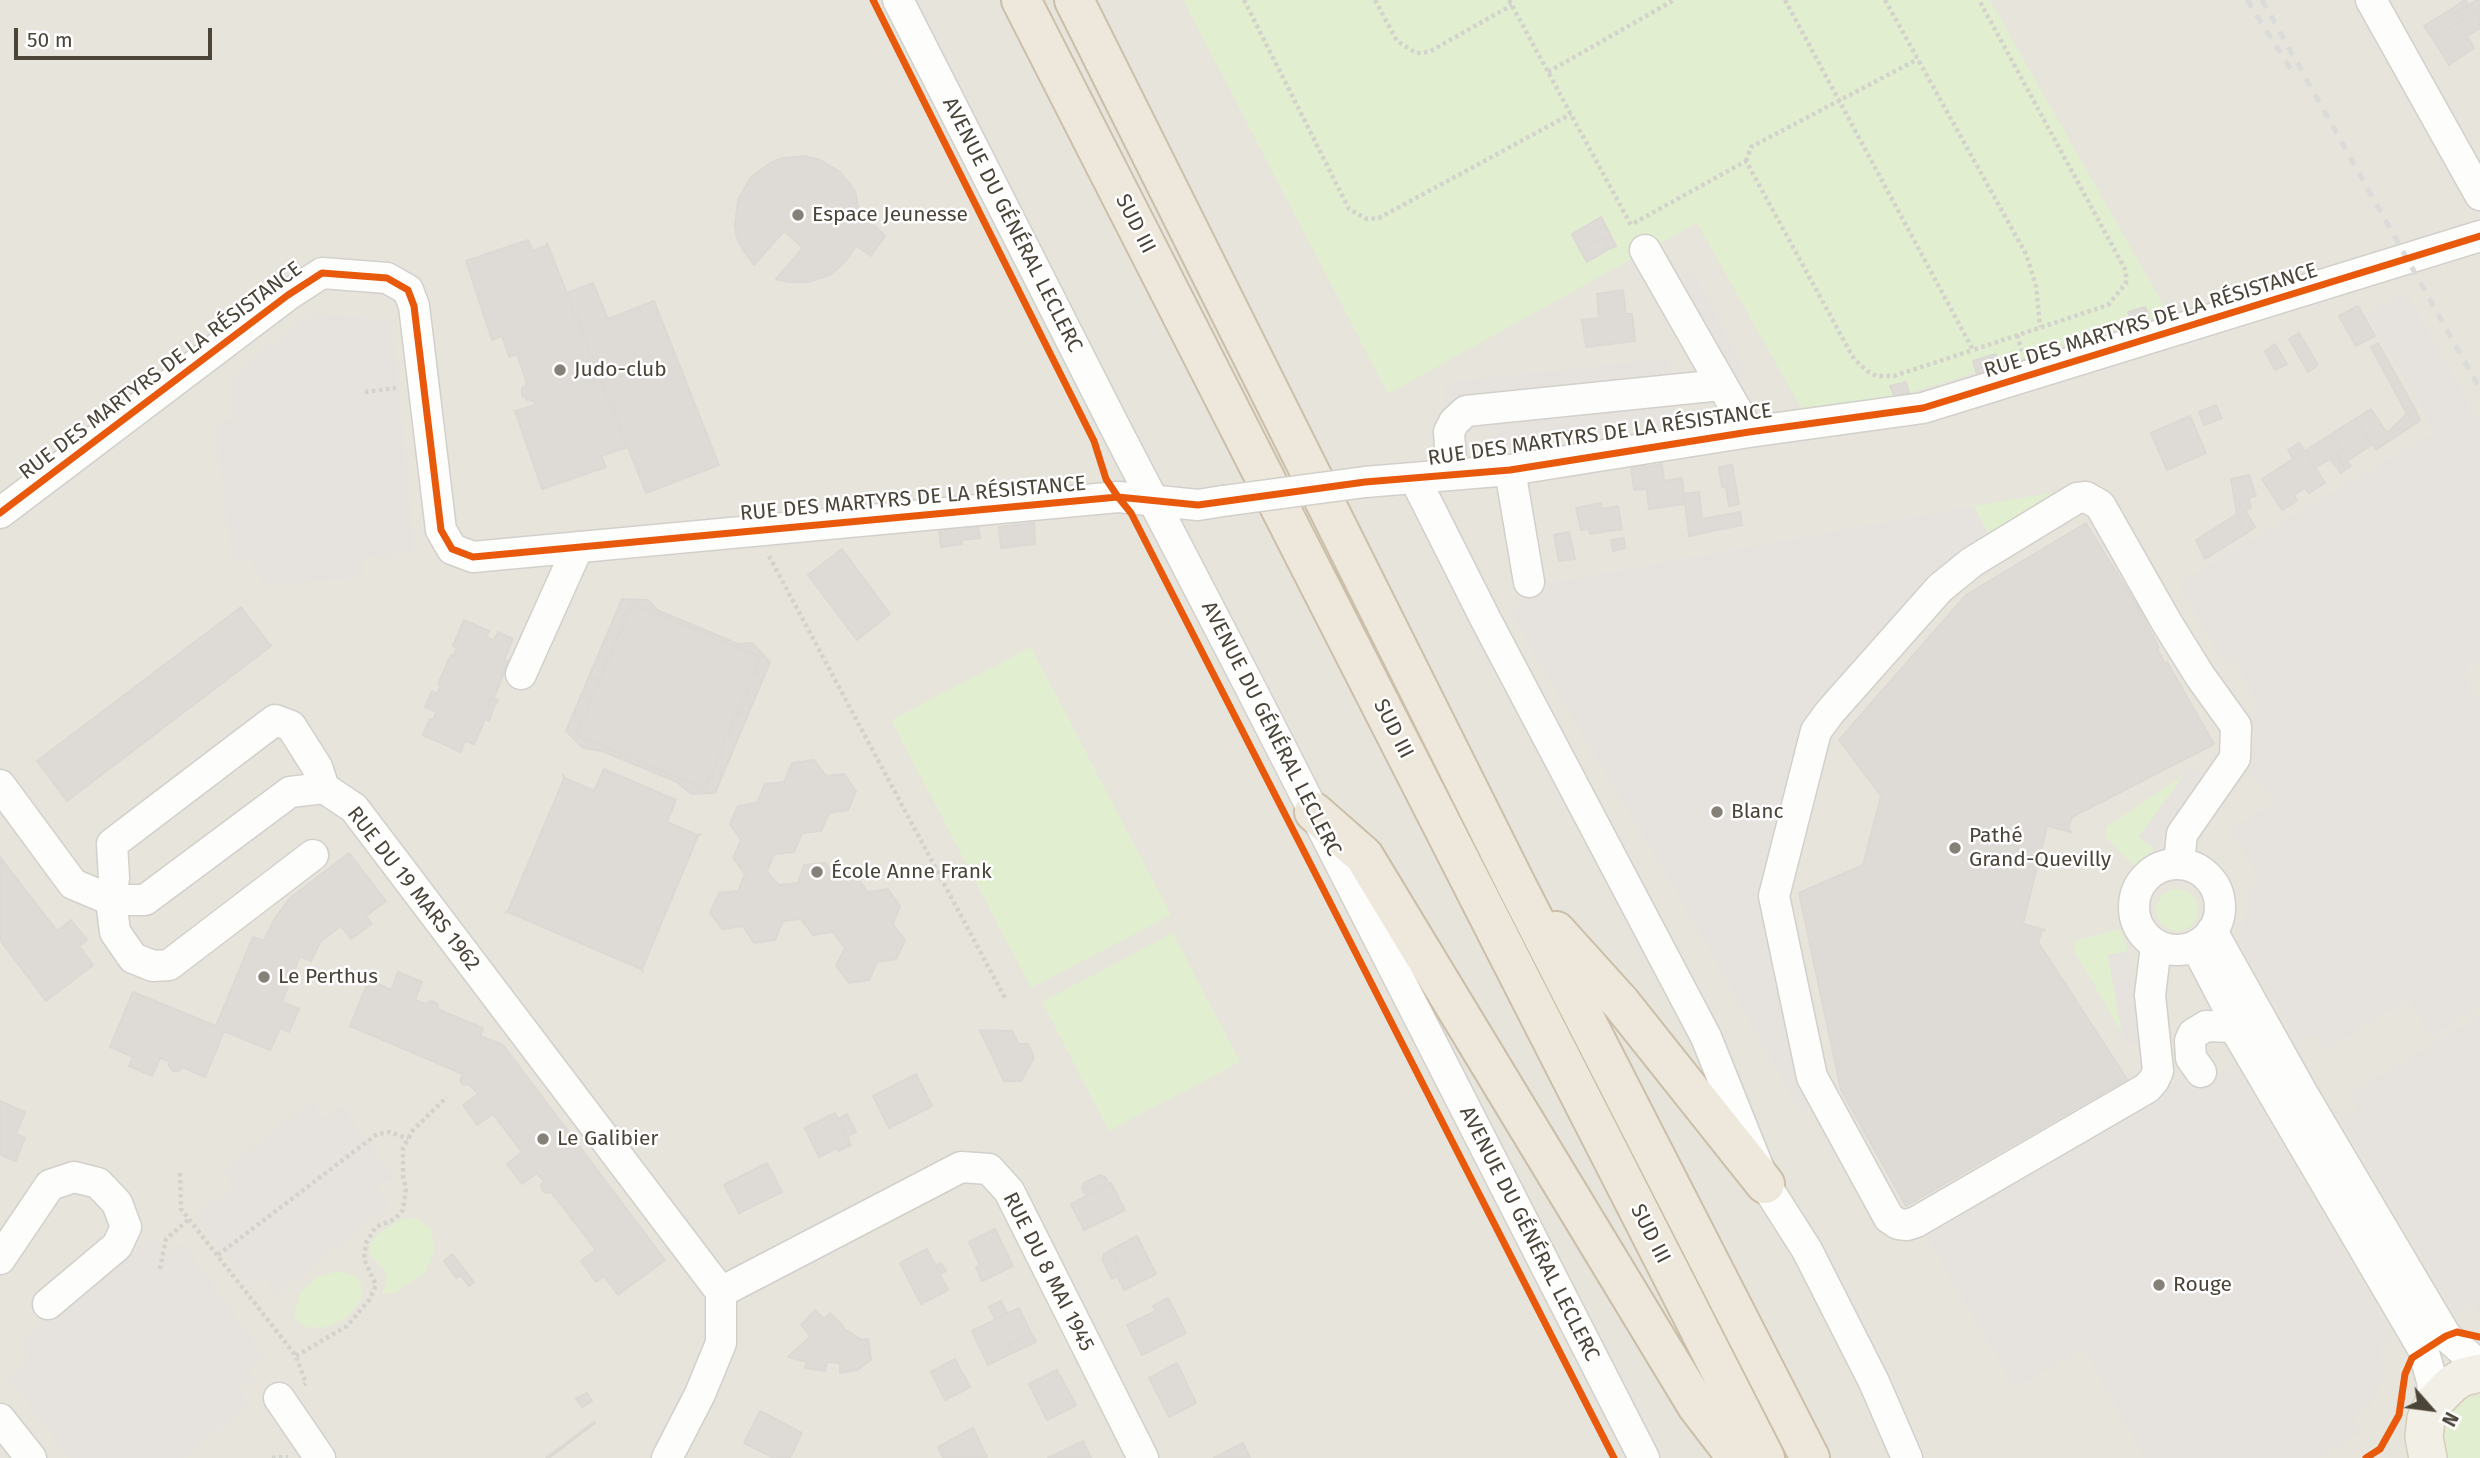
<!DOCTYPE html>
<meta charset="utf-8">
<style>
body{margin:0}
#map{position:relative;width:2480px;height:1458px;overflow:hidden;background:#f4f2ee;font-family:"Fira Sans",sans-serif}
canvas{display:block}
.north{position:absolute;left:2396px;top:1374px;width:70px;height:70px;-webkit-text-stroke:5px #fff;paint-order:stroke;rotate:118deg;font-size:19px;font-weight:700;line-height:28px;text-align:center;color:#4b4439}
.north::after{content:'';display:block;margin:auto;width:24px;height:32px;background:#4b4439;clip-path:polygon(50% 0,100% 100%,50% 72%,0 100%)}
.scale{position:absolute;left:14px;top:28px;width:198px;height:32px;box-sizing:border-box;border:4px solid #4b4439;border-top:0;padding-left:9px;font-size:21px;line-height:24px;white-space:nowrap;color:#4b4439;-webkit-text-stroke:5px #fff;paint-order:stroke}
</style>
<div id="map">
<canvas width="2480" height="1458"></canvas>
<div class="north">N</div>
<div class="scale">50 m</div>
</div>
<script>
const context = document.querySelector('canvas').getContext('2d');
context.lineJoin = 'round';
function fillPath(path, color) {
  context.fillStyle = color;
  context.fill(path, 'evenodd');
}
function toPath(rows) {
  const path = new Path2D();
  for (const r of rows) {
    if (r.length === 3) {
      path.moveTo(r[0] + r[2], r[1]);
      path.arc(r[0], r[1], r[2], 0, 2 * Math.PI);
      continue;
    }
    path.moveTo(r[0], r[1]);
    for (let i = 2; i < r.length; i += 2) path.lineTo(r[i], r[i + 1]);
  }
  return path;
}
function stroke(path, color, width, dash) {
  context.strokeStyle = color;
  context.lineWidth = width;
  context.lineCap = dash ? 'butt' : 'round';
  context.setLineDash(dash || []);
  context.stroke(path);
}
function label(font, color, halo, rows, align = 'center') {
  context.font = font + ' "Fira Sans",sans-serif';
  context.lineWidth = 5;
  context.setLineDash([]);
  context.textBaseline = 'middle';
  context.strokeStyle = halo;
  context.fillStyle = color;
  for (const [text, x, y, turn = 0] of rows) {
    context.save();
    context.translate(x, y);
    context.rotate((+turn || 0) * Math.PI / 180);
    context.textAlign = isNaN(turn) ? turn : align;
    if (halo) context.strokeText(text, 0, 0);
    context.fillText(text, 0, 0);
    context.restore();
  }
}
const residential = toPath([
 [0,0,2480,0,2480,1458,0,1458]
]);
const green = toPath([
 [1183,0,1990,0,2168,313,1909,393,1866,401,1801,408,1697,223,1388,394],
 [2050,493,2054,497,1991,540,1974,506],
 [1031,647,1171,915,1031,988,891,720],
 [2184,775,2139,837,2154,849,2135,867,2104,836,2106,827],
 [2177,910,21],
 [2120,929,2128,951,2108,955,2122,1033,2073,949,2078,940],
 [1173,933,1240,1062,1109,1131,1042,1002],
 [417,1218,431,1229,435,1249,425,1273,395,1293,382,1293,386,1283,386,1271,369,1254,370,1246,377,1234,402,1219],
 [335,1272,344,1272,357,1277,362,1286,361,1299,356,1307,345,1318,328,1327,309,1328,298,1322,294,1316,301,1291,318,1277],
 [2480,1395,2480,1458,2447,1458,2443,1440,2449,1417,2467,1399]
]);
const parking = toPath([
 [1692,270,1746,374,1731,384,1674,282],
 [2406,292,2480,424,2480,660,2467,667,2465,678,2480,703,2480,1007,2431,1036,2409,999,2326,1050,2315,1033,2298,1043,2239,941,2251,886,2261,880,2230,829,2280,800,2247,775,2256,758,2247,747,2256,700,2237,666,2218,653,2179,583,2435,432,2367,313],
 [313,313,392,320,414,551,390,554,385,559,362,556,362,577,263,586,251,557,232,561,215,424,231,419,234,410,231,381,252,359],
 [1668,358,1674,421,1491,443,1485,399,1446,402,1444,383],
 [1974,506,1991,540,1971,574,1832,729,1786,885,1828,1088,1835,1100,1800,1111,1693,920,1509,610,1527,599,1523,588],
 [2192,765,2207,776,2154,849,2139,837],
 [2128,951,2143,1041,2124,1044,2108,955],
 [2480,1016,2480,1315,2473,1304,2456,1314,2341,1119,2358,1109,2349,1094],
 [2235,1064,2393,1339,2379,1347,2384,1367,2382,1380,2377,1393,2368,1408,2353,1419,2360,1433,2318,1458,2145,1458,2084,1348,2015,1388,1924,1232,2144,1106,2179,1082,2212,1067,2219,1074],
 [311,1101,324,1119,341,1106,393,1176,377,1188,389,1205,277,1295,263,1275,248,1285,195,1216,234,1187,223,1171],
 [152,1238,165,1254,182,1243,264,1356,248,1368,255,1378,239,1390,250,1405,180,1458,69,1458,8,1376,30,1358,19,1342]
]);
const building = toPath([
 [2465,0,2469,5,2453,15,2450,10,2465,0],
 [2477,0,2480,0,2480,8,2433,39,2424,26,2450,10,2453,15,2477,0],
 [2480,8,2480,28,2467,36,2474,48,2449,65,2433,39,2480,8],
 [805,156,820,160,840,172,855,191,861,222,875,226,885,236,871,256,856,246,844,263,830,275,808,282,788,282,776,279,803,248,784,231,754,265,743,250,737,238,735,225,738,200,751,177,770,163,783,158,805,156],
 [1601,217,1616,246,1609,249,1603,237,1580,250,1572,234,1601,217],
 [1603,237,1609,249,1587,262,1580,250,1603,237],
 [528,240,533,251,547,245,547,243,628,447,601,456,606,467,542,489,515,411,535,405,534,401,527,400,522,395,522,388,527,384,517,354,509,357,502,336,492,340,466,261,528,240],
 [593,283,608,319,654,301,719,465,646,493,567,293,593,283],
 [1623,290,1626,314,1632,314,1635,341,1586,347,1582,320,1599,318,1597,294,1623,290],
 [2358,306,2375,336,2356,346,2339,316,2358,306],
 [2145,307,2149,315,2147,321,2132,325,2128,312,2145,307],
 [2299,333,2318,365,2308,372,2289,339,2299,333],
 [2378,343,2415,409,2407,414,2371,347,2378,343],
 [2275,344,2287,364,2275,370,2265,351,2275,344],
 [1996,354,1999,367,1977,374,1973,361,1996,354],
 [1906,382,1909,393,1895,397,1890,386,1906,382],
 [2216,405,2222,418,2204,425,2199,412,2216,405],
 [2371,409,2387,433,2407,414,2415,424,2376,450,2355,419,2371,409],
 [2415,409,2420,420,2415,424,2407,414,2415,409],
 [2190,416,2206,453,2167,470,2151,433,2190,416],
 [2355,419,2372,445,2347,461,2351,466,2346,469,2336,454,2342,451,2330,435,2355,419],
 [2330,435,2342,451,2336,454,2346,469,2341,473,2330,459,2315,467,2305,451,2330,435],
 [2299,443,2305,451,2293,459,2288,450,2299,443],
 [2305,451,2325,483,2309,493,2305,488,2294,495,2297,501,2282,510,2262,479,2305,451],
 [1645,464,1646,467,1662,464,1664,481,1682,478,1685,504,1649,509,1647,489,1634,490,1631,466,1645,464],
 [1732,465,1739,504,1729,506,1726,487,1722,487,1719,467,1732,465],
 [2249,475,2256,496,2249,498,2251,508,2245,510,2255,527,2245,534,2237,514,2231,479,2249,475],
 [1699,492,1702,519,1740,512,1742,525,1689,536,1684,494,1699,492],
 [1601,503,1602,509,1618,506,1622,529,1590,534,1589,529,1581,530,1576,508,1601,503],
 [2237,514,2245,534,2205,559,2196,540,2237,514],
 [1034,523,1035,544,1001,548,999,527,1034,523],
 [2086,523,2139,609,2159,648,2157,649,2165,664,2167,662,2214,744,2072,817,2068,829,2071,832,2047,826,2023,924,2045,930,2042,931,2038,942,2127,1079,1906,1206,1841,1090,1799,893,1863,865,1881,796,1839,740,1966,595,2086,523],
 [978,525,980,538,962,540,962,544,941,547,939,529,978,525],
 [1569,532,1575,559,1559,561,1554,535,1569,532],
 [1624,538,1625,548,1613,551,1611,540,1624,538],
 [842,549,890,614,857,640,808,575,842,549],
 [622,599,648,600,657,610,738,644,752,643,770,662,715,793,691,794,677,782,602,751,583,748,566,731,622,599],
 [632,603,760,657,755,670,758,672,758,674,754,673,746,691,749,693,749,695,745,694,737,712,741,714,740,716,736,715,729,733,732,734,731,737,727,735,720,753,722,757,719,755,711,775,714,776,713,778,710,777,704,789,577,735,582,723,578,722,579,719,583,721,591,701,588,700,588,698,592,699,599,681,595,679,597,677,600,679,608,660,604,658,609,658,617,639,614,637,618,637,626,618,622,617,623,614,627,616,632,603],
 [632,603,760,657,755,670,758,672,758,674,754,673,746,691,749,693,749,695,745,694,737,712,741,714,740,716,736,715,729,733,732,734,731,737,727,735,720,753,722,757,719,755,711,775,714,776,713,778,710,777,704,789,577,735,582,723,578,722,579,719,583,721,591,701,588,700,588,698,592,699,599,681,595,679,597,677,600,679,608,660,604,658,609,658,617,639,614,637,618,637,626,618,622,617,623,614,627,616,632,603],
 [241,607,271,646,67,801,37,761,241,607],
 [464,620,489,631,486,637,494,640,498,632,513,639,504,660,509,661,493,700,489,698,487,704,494,707,489,721,485,719,474,744,465,741,461,752,423,735,430,719,433,720,437,712,425,707,432,691,437,694,441,685,438,684,451,655,453,656,457,648,453,646,464,620],
 [489,698,498,700,494,707,487,704,489,698],
 [814,760,826,776,844,774,856,791,848,810,829,813,821,831,802,833,794,852,774,854,767,871,778,885,798,883,804,865,825,863,837,878,856,876,868,892,888,889,900,906,893,924,905,940,896,959,877,962,869,980,849,983,836,966,845,948,833,932,813,935,801,919,783,921,775,940,754,943,743,926,722,929,710,913,719,893,738,891,745,874,733,858,741,840,730,824,738,806,757,803,765,784,784,782,792,763,814,760],
 [604,769,676,800,667,822,697,835,701,834,698,836,642,969,643,972,641,969,508,912,505,913,508,911,564,779,563,775,565,778,594,791,604,769],
 [349,853,386,901,366,916,372,924,351,939,341,926,320,942,311,961,300,956,282,1002,299,1009,289,1032,280,1028,270,1050,224,1031,205,1077,182,1067,179,1071,173,1071,169,1066,169,1061,160,1058,152,1076,129,1066,133,1057,110,1047,133,992,216,1026,253,937,264,941,275,918,290,898,349,853],
 [0,857,57,931,71,920,87,940,79,946,93,965,46,1001,0,940,0,857],
 [398,972,422,982,415,1000,425,1004,430,1001,435,1002,438,1004,437,1009,483,1028,480,1036,503,1045,665,1260,618,1295,604,1276,596,1282,581,1261,596,1250,551,1192,546,1193,543,1191,541,1185,544,1181,537,1173,522,1184,507,1164,522,1152,493,1114,477,1125,463,1105,478,1094,470,1085,462,1084,460,1080,463,1074,350,1026,369,980,391,990,398,972],
 [980,1030,1012,1031,1019,1044,1028,1044,1034,1058,1021,1081,1004,1081,980,1030],
 [916,1074,932,1106,889,1128,873,1096,916,1074],
 [0,1101,25,1112,16,1134,25,1138,16,1161,0,1155,0,1101],
 [835,1113,851,1145,838,1151,837,1148,819,1157,805,1128,835,1113],
 [847,1114,856,1132,847,1137,838,1119,847,1114],
 [767,1163,782,1192,739,1213,724,1185,767,1163],
 [1100,1175,1105,1177,1109,1184,1086,1196,1082,1189,1084,1183,1100,1175],
 [1111,1183,1125,1210,1084,1230,1071,1204,1111,1183],
 [995,1229,1013,1266,982,1281,976,1267,980,1265,969,1242,995,1229],
 [1137,1236,1156,1274,1124,1290,1117,1276,1122,1273,1111,1250,1137,1236],
 [927,1249,948,1290,921,1304,900,1263,927,1249],
 [1111,1250,1122,1273,1112,1279,1102,1259,1104,1254,1111,1250],
 [452,1254,474,1282,469,1286,460,1275,456,1278,444,1261,452,1254],
 [941,1263,946,1271,940,1274,936,1266,941,1263],
 [1168,1298,1186,1333,1142,1355,1127,1325,1156,1311,1153,1306,1168,1298],
 [1001,1301,1007,1313,995,1319,989,1307,1001,1301],
 [1019,1308,1031,1333,1008,1345,1012,1353,988,1365,972,1331,1019,1308],
 [815,1310,824,1319,830,1313,843,1326,841,1327,862,1340,868,1339,871,1360,857,1370,840,1373,840,1363,827,1362,825,1371,805,1368,807,1362,788,1357,811,1336,801,1325,815,1310],
 [1031,1333,1036,1342,1012,1353,1008,1345,1031,1333],
 [955,1359,970,1387,945,1400,931,1372,955,1359],
 [1177,1363,1196,1403,1169,1417,1149,1378,1177,1363],
 [1057,1370,1076,1405,1047,1420,1029,1384,1057,1370],
 [587,1393,592,1401,582,1407,576,1399,587,1393],
 [760,1411,802,1433,790,1458,774,1458,744,1443,760,1411],
 [594,1422,595,1423,549,1458,546,1458,594,1422],
 [973,1428,987,1457,943,1458,938,1447,973,1428],
 [1083,1441,1091,1458,1048,1458,1083,1441],
 [1243,1443,1250,1458,1214,1458,1243,1443]
]);
const path = toPath([
 [1244,0,1349,209,1367,219,1379,218,1571,114],
 [1375,0,1397,41,1416,53,1429,52,1512,5],
 [1509,0,1632,227],
 [1785,0,1973,350,2108,305,2126,283,2126,271,1979,0],
 [1885,0,2026,254,2036,286,2040,327],
 [1548,72,1674,0],
 [1746,161,1751,147,1918,59],
 [1634,223,1746,161,1854,359,1867,371,1876,376,1894,376,1973,350],
 [2017,335,2022,351],
 [365,392,396,388],
 [769,556,1005,998],
 [180,1173,181,1209,296,1356,306,1383,304,1385],
 [218,1255,377,1134,390,1132,408,1139],
 [160,1269,166,1239,189,1219],
 [296,1356,347,1326,369,1300,376,1285,364,1259,366,1243,376,1227,395,1219,403,1210,406,1189,403,1176,403,1148,413,1130,447,1097],
 [272,1458,288,1457],
 [2366,1458,2380,1449,2392,1427]
]);
const minor = toPath([
 [898,0,1116,429,1248,683,1644,1458],
 [2371,0,2480,195],
 [1645,250,1749,432],
 [1510,470,1529,582],
 [1452,475,1449,432,1454,422,1466,411,1721,385],
 [1415,479,1486,620,1706,1037,1765,1184,1807,1250,1874,1382,1907,1458],
 [1365,482,1510,470,1749,432,1923,408,2480,236],
 [0,513,288,295,322,273,387,278,408,290,414,306,441,530,452,549,473,557,1118,497,1198,505,1223,501],
 [521,674,578,547],
 [0,785,73,884,111,900,145,900,290,792,324,788,354,808,721,1292],
 [313,855,169,965,153,966,133,958,115,932,111,900,114,878,112,844,275,720,291,726,317,767,324,788],
 [2177,907,43],
 [2212,931,2304,1096,2446,1336,2480,1366],
 [2156,946,2150,995,2158,1071,2154,1080,2147,1088,1916,1222,1907,1225,1898,1224,1889,1218,1812,1077,1774,896,1816,731,1830,712,1940,588,1972,562,2077,498,2086,497,2100,505,2167,623,2200,676,2236,726,2235,758,2182,834,2179,863],
 [2196,946,2231,1013,2234,1027,2423,1349,2432,1381,2434,1402],
 [2201,1072,2191,1058,2190,1041,2193,1034,2206,1026,2234,1027],
 [0,1259,50,1185,74,1177,98,1183,117,1203,126,1227,117,1246,48,1304],
 [721,1292,961,1167,989,1169,1009,1191,1143,1458],
 [279,1398,320,1458],
 [0,1419,31,1458],
 [667,1458,700,1394,721,1343,721,1292]
]);
const major = toPath([
 [2428,1458,2424,1437,2426,1419,2434,1402,2452,1384,2463,1377,2480,1373]
]);
const highway = toPath([
 [1021,0,1765,1458],
 [1074,0,1519,890,1810,1458],
 [1314,812,1364,856,1697,1406,1737,1458],
 [1556,931,1621,1003,1765,1184]
]);
const rail = toPath([
 [2247,0,2292,71],
 [2262,0,2480,389]
]);
const minorBridge = toPath([
 [1223,501,1365,482]
]);
const cycleway = toPath([
 [873,0,1094,441,1106,479,1118,497,1131,513,1614,1458],
 [0,513,288,295,322,273,387,278,408,290,414,306,441,530,452,549,473,557,1118,497,1198,505,1365,482,1510,470,1749,432,1923,408,2480,236],
 [2366,1458,2380,1449,2399,1415,2405,1374,2412,1358,2446,1336,2457,1332,2480,1337]
]);
const markers = [
 [798,215,7,"#868178"],
 [560,370,7,"#868178"],
 [1717,812,7,"#868178"],
 [1955,848,7,"#868178"],
 [817,872,7,"#868178"],
 [264,977,7,"#868178"],
 [543,1139,7,"#868178"],
 [2159,1285,7,"#868178"]
];
const poiNames = [
 ["Espace Jeunesse",812,215],
 ["Judo-club",574,370],
 ["Blanc",1731,812],
 ["Pathé",1969,836],
 ["Grand-Quevilly",1969,860],
 ["École Anne Frank",831,872],
 ["Le Perthus",278,977],
 ["Le Galibier",557,1139],
 ["Rouge",2173,1285]
];
const streetNames = [
 ["SUD III",1135,224,63],
 ["AVENUE DU GÉNÉRAL LECLERC",1012,225,63],
 ["RUE DES MARTYRS DE LA RÉSISTANCE",2151,321,-17],
 ["RUE DES MARTYRS DE LA RÉSISTANCE",161,371,-37],
 ["RUE DES MARTYRS DE LA RÉSISTANCE",1600,435,-8],
 ["RUE DES MARTYRS DE LA RÉSISTANCE",913,499,-5],
 ["AVENUE DU GÉNÉRAL LECLERC",1271,729,63],
 ["SUD III",1393,729,63],
 ["RUE DU 19 MARS 1962",413,889,52],
 ["AVENUE DU GÉNÉRAL LECLERC",1529,1234,63],
 ["SUD III",1650,1234,63],
 ["RUE DU 8 MAI 1945",1048,1272,63]
];
fillPath(residential, '#e7e4dc');
fillPath(green, '#e1eecf');
fillPath(parking, '#e6e3df');
fillPath(building, '#dedbd6');
stroke(building, '#dcd9d4', 2);
stroke(minor, '#d2d0cb', 33);
stroke(major, '#d6cebb', 40);
stroke(highway, '#ccbfa9', 42);
stroke(path, '#d3d2cc', 4.5, [3.5, 3.5]);
stroke(minor, '#fdfdfc', 30);
stroke(major, '#f2efe6', 37);
stroke(highway, '#ede8db', 38);
stroke(rail, '#dbdbda', 5, [9, 9]);
stroke(minorBridge, '#d2d0cb', 33, []);
stroke(minorBridge, '#fdfdfc', 30);
stroke(cycleway, '#e8590c', 7);
for (const [x, y, r, color] of markers) {
  const dot = new Path2D();
  dot.arc(x, y, r, 0, 2 * Math.PI);
  context.fillStyle = color;
  context.fill(dot);
  stroke(dot, '#fff', 2.5);
}
label('21px', '#4b4439', '#fff', poiNames, 'left');
label('21px', '#4b4439', '#fff', streetNames);
</script>
